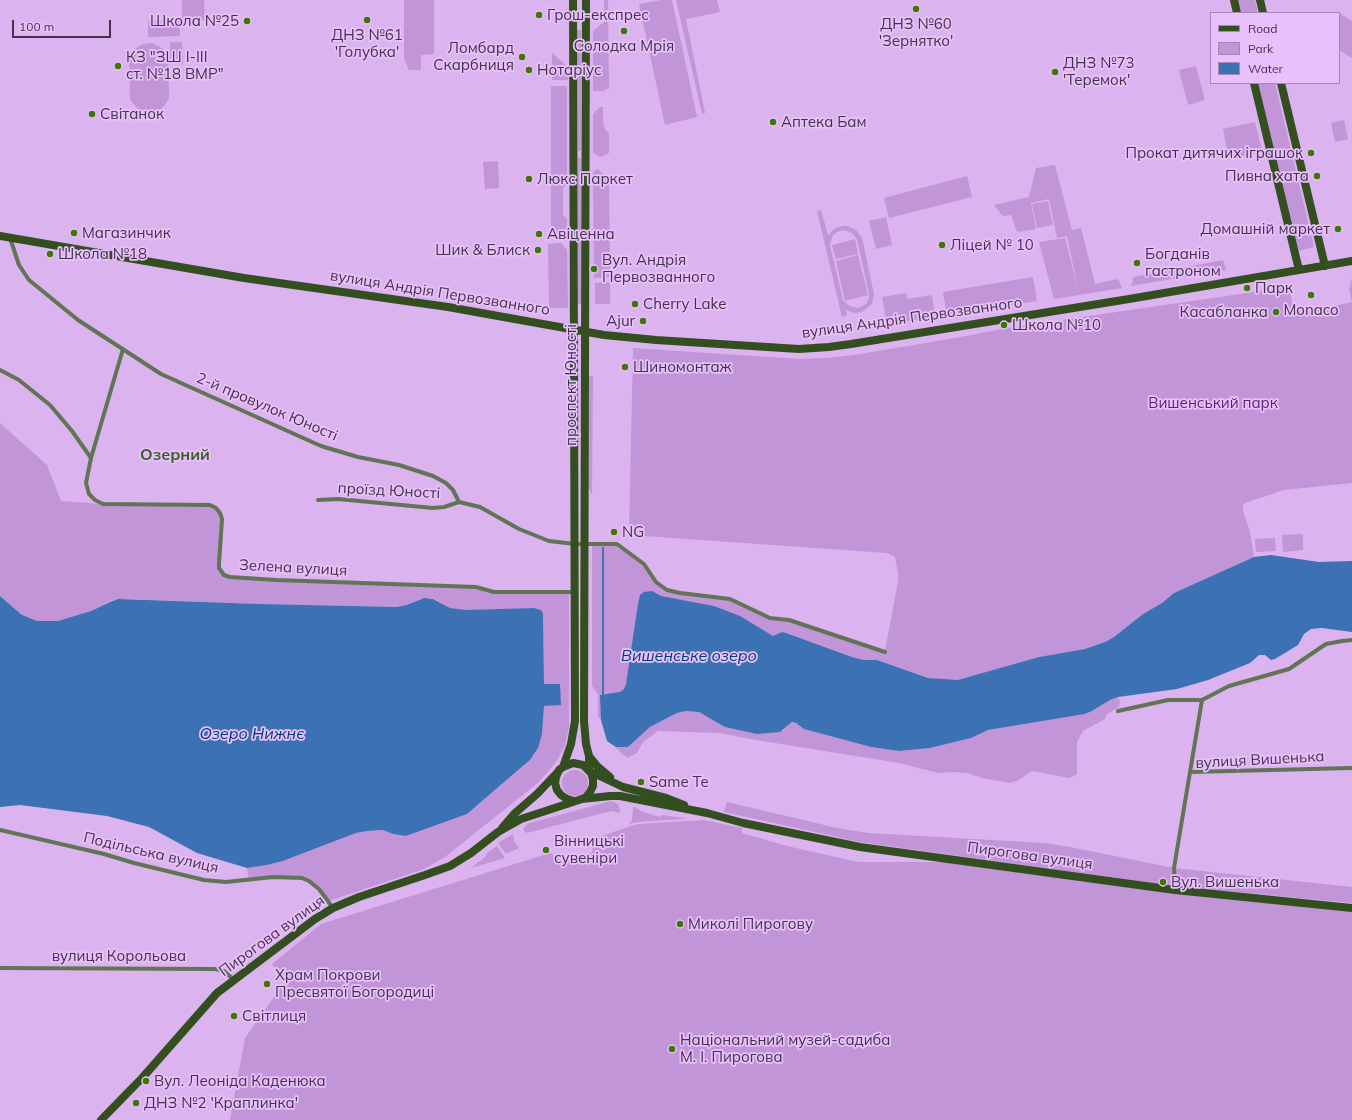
<!DOCTYPE html>
<meta charset="utf-8">
<style>
body{margin:0}
#map{position:relative;width:1352px;height:1120px;overflow:hidden;background:#dbb3ee;font-family:Mulish,sans-serif}
canvas{display:block}
.legend{position:absolute;left:1210px;top:12px;width:130px;height:72px;box-sizing:border-box;background:#e8c0fc;border:1px solid #a687b5;margin:0;padding:5px 7px;list-style:none;font-size:12px;color:#42324a}
.legend li{display:flex;align-items:center;gap:8px;height:20px}
.legend b{width:20px;border:1px solid #a687b5}
.scale{position:absolute;left:12px;top:20px;width:99px;height:18px;box-sizing:border-box;border:2px solid #42324a;border-top:0;padding-left:5px;font-size:12px;line-height:14px;white-space:nowrap;color:#42324a;-webkit-text-stroke:3px #e8c0fc;paint-order:stroke}
</style>
<div id="map">
<canvas width="1352" height="1120"></canvas>
<ul class="legend">
<li><b style="height:5px;background:#334f20"></b>Road</li>
<li><b style="height:11px;background:#c294d8"></b>Park</li>
<li><b style="height:11px;background:#3c72b3"></b>Water</li>
</ul>
<div class="scale">100 m</div>
</div>
<script>
const context = document.querySelector('canvas').getContext('2d');
context.lineJoin = 'round';
function fillPath(path, color) {
  context.fillStyle = color;
  context.fill(path, 'evenodd');
}
function toPath(rows) {
  const path = new Path2D();
  for (const r of rows) {
    if (r.length === 3) {
      path.moveTo(r[0] + r[2], r[1]);
      path.arc(r[0], r[1], r[2], 0, 2 * Math.PI);
      continue;
    }
    path.moveTo(r[0], r[1]);
    for (let i = 2; i < r.length; i += 2) path.lineTo(r[i], r[i + 1]);
  }
  return path;
}
function stroke(path, color, width, dash) {
  context.strokeStyle = color;
  context.lineWidth = width;
  context.lineCap = dash ? 'butt' : 'round';
  context.setLineDash(dash || []);
  context.stroke(path);
}
function label(font, color, halo, rows, align = 'center') {
  context.font = font + ' Mulish,sans-serif';
  context.lineWidth = 3.5;
  context.setLineDash([]);
  context.textBaseline = 'middle';
  context.strokeStyle = halo;
  context.fillStyle = color;
  for (const [text, x, y, turn = 0] of rows) {
    context.save();
    context.translate(x, y);
    context.rotate((+turn || 0) * Math.PI / 180);
    context.textAlign = isNaN(turn) ? turn : align;
    if (halo) context.strokeText(text, 0, 0);
    context.fillText(text, 0, 0);
    context.restore();
  }
}
const green = toPath([
 [182,0,204,0,205,20,182,21],
 [404,0,434,0,434,54,421,55,421,70,409,70,404,59],
 [604,0,608,0,609,88,603,91,593,91,593,31,604,22],
 [662,0,672,0,697,117,665,125,639,4],
 [676,0,717,0,720,12,686,19,705,113,702,114],
 [1237,0,1255,0,1258,13,1240,13],
 [1339,13,1352,21,1352,58,1339,50],
 [179,20,180,36,148,37,148,21],
 [577,30,581,30,581,151,578,151],
 [170,42,182,42,183,64,170,64],
 [152,43,162,48,168,58,169,98,165,105,161,109,150,112,139,110,131,101,130,97,129,58,132,52,139,46,143,44],
 [552,53,568,67,568,80,552,80],
 [1196,66,1205,100,1188,105,1179,70],
 [1257,83,1275,83,1314,247,1298,251],
 [551,86,567,86,567,185,563,188,563,215,567,219,567,237,563,239,558,235,551,235],
 [600,107,603,107,603,123,605,129,609,134,609,153,601,157,598,156,593,152,593,114],
 [1344,120,1348,139,1335,142,1331,123],
 [1255,122,1262,151,1229,160,1223,129],
 [578,158,581,158,582,304,578,304],
 [498,161,499,188,485,189,483,162],
 [1055,165,1072,230,1081,228,1095,284,1118,279,1122,288,1054,299,1039,242,1065,238,1078,289,1067,236,1057,238,1049,199,1031,203,1036,229,1017,232,1011,215,1003,216,994,205,1029,197,1036,168],
 [598,169,609,181,610,277,594,278,593,172],
 [967,176,972,197,889,218,884,198],
 [1048,201,1053,225,1037,228,1032,204],
 [821,210,828,235,835,228,843,226,848,226,856,230,862,238,874,294,872,304,862,312,855,313,846,310,847,315,842,317,817,211],
 [843,230,852,233,857,239,869,294,869,298,866,304,858,308,850,306,843,300,830,245,833,235,837,232],
 [886,217,892,245,876,249,869,221],
 [855,239,858,254,836,259,832,245],
 [561,243,567,250,568,308,549,308,548,244],
 [858,255,868,295,845,301,836,261],
 [1223,260,1226,270,1130,286,1133,282,1133,277],
 [1033,277,1037,301,947,315,943,292],
 [1352,278,1352,483,1284,490,1245,503,1243,505,1243,511,1250,532,1254,557,1174,593,1162,603,1143,614,1114,637,1105,642,1085,649,1039,657,962,680,953,681,928,678,877,660,864,660,852,657,786,633,782,632,773,636,768,633,626,683,624,689,620,692,618,706,601,720,598,717,598,694,592,686,592,544,613,543,641,561,654,579,667,589,723,597,770,618,789,620,885,651,898,581,898,573,895,557,887,553,629,535,633,348,800,359,827,358,854,355,955,338,1013,327,1289,287,1295,315,1352,302,1349,289],
 [608,282,610,284,610,304,595,304,595,283],
 [906,293,907,299,932,295,935,317,887,324,882,297],
 [585,376,593,376,592,495,584,479],
 [0,423,47,465,61,501,103,504,210,505,220,513,219,564,221,572,230,577,476,587,489,591,569,592,569,727,565,746,556,762,539,782,445,857,424,869,329,901,324,895,302,878,249,880,247,868,267,865,283,861,356,833,367,831,383,830,393,834,406,836,467,814,525,765,534,755,540,741,542,734,544,706,561,704,544,684,543,614,534,608,474,610,460,610,450,608,436,600,429,598,420,599,407,606,397,607,260,604,128,599,118,599,110,601,91,611,58,621,37,621,28,618,22,615,0,596],
 [1303,534,1303,550,1283,552,1282,535],
 [1275,538,1276,551,1256,552,1255,539],
 [1118,697,1120,701,1119,707,1107,714,1105,719,1083,731,1077,742,1077,774,1069,778,1033,771,1030,772,1019,780,1010,783,982,778,967,773,952,772,938,773,899,763,756,740,720,733,658,731,643,742,637,753,627,758,615,747,628,747,650,727,677,713,686,711,699,712,704,715,783,731,789,724,794,722,804,729,871,747,899,751,930,748,971,738,988,730,1085,714,1092,711,1110,700],
 [575,783,13],
 [611,801,614,802,619,805,620,813,611,811,527,833,523,830,526,825,530,823],
 [727,802,837,828,868,833,1044,843,1070,847,1174,868,1352,887,1352,903,1175,886,860,842,724,812],
 [633,807,635,807,643,812,660,817,662,815,684,818,683,819,638,822,629,824,632,820],
 [704,820,742,828,742,833,787,846,858,862,970,862,1352,908,1352,1120,230,1120,245,1038,286,980,272,964,321,924,550,853,563,861,592,853,593,843,599,837,628,827,638,824],
 [513,834,514,841,519,848,506,854,498,843],
 [497,846,505,858,471,868,485,857,487,853]
]);
const water = toPath([
 [1271,555,1319,562,1352,561,1352,632,1322,628,1311,629,1304,634,1298,645,1275,659,1271,660,1265,655,1259,655,1250,663,1208,680,1177,689,1118,697,1110,700,1092,711,1085,714,988,730,971,738,930,748,899,751,871,747,804,729,796,723,792,722,780,732,757,734,725,727,699,712,686,711,677,713,650,727,628,747,616,747,607,741,601,720,600,695,620,692,624,689,626,684,638,604,640,595,644,592,652,591,661,596,714,606,740,616,773,636,782,632,786,633,852,657,864,660,877,660,928,678,958,680,1039,657,1085,649,1105,642,1114,637,1143,614,1162,603,1174,593,1254,557],
 [0,596,22,615,37,621,58,621,91,611,110,602,118,599,260,604,397,607,407,605,424,598,433,599,450,608,466,610,534,608,541,610,543,614,544,684,560,684,561,705,544,706,542,734,538,748,530,760,467,814,406,836,393,834,383,830,367,831,356,833,283,861,267,865,247,868,197,853,149,827,107,816,20,805,0,807]
]);
const stream = toPath([
 [603,548,603,695]
]);
const street = toPath([
 [10,238,19,265,29,280,78,320,161,374,321,446,358,457,399,465,433,476,446,483,453,490,459,502,480,507,519,529,549,541,575,544,617,544,644,564,656,582,667,590,680,593,730,599,770,618,789,620,885,652],
 [123,349,91,458,86,483,89,494,95,500,103,504,210,505,216,508,220,513,222,519,219,564,219,568,224,575,230,577,276,580,476,587,494,592,575,592],
 [0,370,19,380,50,405,72,431,91,458],
 [318,500,338,499,433,508,444,507,459,502],
 [1118,711,1168,700,1202,700],
 [1190,772,1202,700,1229,686,1289,669,1326,644,1342,641,1352,640],
 [0,830,104,854,134,863,204,880,226,882,273,877,302,878,309,881,319,889,333,908],
 [1175,890,1174,868,1190,772,1352,768],
 [0,968,215,969,224,971,234,980]
]);
const secondary = toPath([
 [586,0,584,721,586,744,589,756,589,770],
 [1234,0,1237,13],
 [1260,0,1263,13],
 [1254,83,1299,270],
 [1281,83,1325,266],
 [0,236,244,278,448,307,604,335,656,340,799,349,829,347,851,344,1129,299,1352,261],
 [589,756,597,766,610,777],
 [563,767,571,744,575,721,573,0],
 [589,771,623,787,666,798,684,805],
 [582,799,610,796,620,796,707,813,743,823,860,847,1175,890,1352,908],
 [502,828,514,814,537,794,557,773],
 [101,1120,143,1077,217,993,315,919,333,908,359,897,425,875,450,866,471,853,498,832,521,819,582,799,586,797,590,792,593,786,593,779,591,773,583,765,573,763,563,767,559,770,556,777,555,783,557,790,561,795,567,799,574,801]
]);
const markers = [
 [916,9,4,"#3e7504"],
 [539,15,4,"#3e7504"],
 [367,20,4,"#3e7504"],
 [247,21,4,"#3e7504"],
 [624,31,4,"#3e7504"],
 [522,57,4,"#3e7504"],
 [118,66,4,"#3e7504"],
 [529,70,4,"#3e7504"],
 [1055,72,4,"#3e7504"],
 [92,114,4,"#3e7504"],
 [773,122,4,"#3e7504"],
 [1311,153,4,"#3e7504"],
 [1317,176,4,"#3e7504"],
 [529,179,4,"#3e7504"],
 [1338,229,4,"#3e7504"],
 [74,233,4,"#3e7504"],
 [539,234,4,"#3e7504"],
 [942,245,4,"#3e7504"],
 [538,250,4,"#3e7504"],
 [50,254,4,"#3e7504"],
 [1137,263,4,"#3e7504"],
 [594,269,4,"#3e7504"],
 [1247,288,4,"#3e7504"],
 [1311,295,4,"#3e7504"],
 [635,304,4,"#3e7504"],
 [1276,312,4,"#3e7504"],
 [643,321,4,"#3e7504"],
 [1004,325,4,"#3e7504"],
 [625,367,4,"#3e7504"],
 [614,532,4,"#3e7504"],
 [641,782,4,"#3e7504"],
 [546,850,4,"#3e7504"],
 [1163,882,4,"#3e7504"],
 [680,924,4,"#3e7504"],
 [267,984,4,"#3e7504"],
 [234,1016,4,"#3e7504"],
 [672,1049,4,"#3e7504"],
 [146,1081,4,"#3e7504"],
 [136,1103,4,"#3e7504"]
];
const poiNames = [
 ["Грош-експрес",547,15],
 ["Школа №25",239,21,"right"],
 ["ДНЗ №60",916,24,"center"],
 ["'Зернятко'",916,41,"center"],
 ["ДНЗ №61",367,35,"center"],
 ["'Голубка'",367,52,"center"],
 ["Солодка Мрія",624,46,"center"],
 ["Ломбард",514,48,"right"],
 ["Скарбниця",514,65,"right"],
 ["КЗ \"ЗШ І-ІІІ",126,57],
 ["ст. №18 ВМР\"",126,74],
 ["ДНЗ №73",1063,63],
 ["'Теремок'",1063,80],
 ["Нотаріус",537,70],
 ["Світанок",100,114],
 ["Аптека Бам",781,122],
 ["Прокат дитячих іграшок",1303,153,"right"],
 ["Пивна хата",1309,176,"right"],
 ["Люкс Паркет",537,179],
 ["Домашній маркет",1330,229,"right"],
 ["Магазинчик",82,233],
 ["Авіценна",547,234],
 ["Ліцей № 10",950,245],
 ["Шик & Блиск",530,250,"right"],
 ["Школа №18",58,254],
 ["Богданів",1145,254],
 ["гастроном",1145,271],
 ["Вул. Андрія",602,260],
 ["Первозванного",602,277],
 ["Парк",1255,288],
 ["Cherry Lake",643,304],
 ["Monaco",1311,310,"center"],
 ["Касабланка",1268,312,"right"],
 ["Ajur",635,321,"right"],
 ["Школа №10",1012,325],
 ["Шиномонтаж",633,367],
 ["NG",622,532],
 ["Same Te",649,782],
 ["Вінницькі",554,841],
 ["сувеніри",554,858],
 ["Вул. Вишенька",1171,882],
 ["Миколі Пирогову",688,924],
 ["Храм Покрови",275,975],
 ["Пресвятої Богородиці",275,992],
 ["Світлиця",242,1016],
 ["Національний музей-садиба",680,1040],
 ["М. І. Пирогова",680,1057],
 ["Вул. Леоніда Каденюка",154,1081],
 ["ДНЗ №2 'Краплинка'",144,1103]
];
const streetNames = [
 ["вулиця Андрія Первозванного",440,293,9],
 ["вулиця Андрія Первозванного",912,318,-8],
 ["проспект Юності",571,385,-90],
 ["2-й провулок Юності",267,407,23],
 ["проїзд Юності",389,491,3],
 ["Зелена вулиця",293,568,3],
 ["вулиця Вишенька",1260,760,-3],
 ["Подільська вулиця",151,853,13],
 ["Пирогова вулиця",1030,856,8],
 ["Пирогова вулиця",272,936,-36],
 ["вулиця Корольова",119,956]
];
const parkNames = [
 ["Вишенський парк",1213,403]
];
const neighbourhoodNames = [
 ["Озерний",175,455]
];
const waterNames = [
 ["Вишенське озеро",689,656],
 ["Озеро Нижнє",252,734]
];
fillPath(green, '#c294d8');
fillPath(water, '#3c72b3');
stroke(stream, '#3c72b3', 2);
stroke(street, '#617556', 4);
stroke(secondary, '#334f20', 8);
for (const [x, y, r, color] of markers) {
  const dot = new Path2D();
  dot.arc(x, y, r, 0, 2 * Math.PI);
  context.fillStyle = color;
  context.fill(dot);
  stroke(dot, '#e8c0fc', 1.5);
}
label('15px', '#42324a', '#e8c0fc', poiNames, 'left');
label('15px', '#42324a', '#e8c0fc', streetNames);
label('15px', '#5e2077', '#e8c0fc', parkNames);
label('bold 16px', '#3b5f21', '#e8c0fc', neighbourhoodNames);
label('italic 16px', '#003b78', '#e8c0fc', waterNames);
</script>
